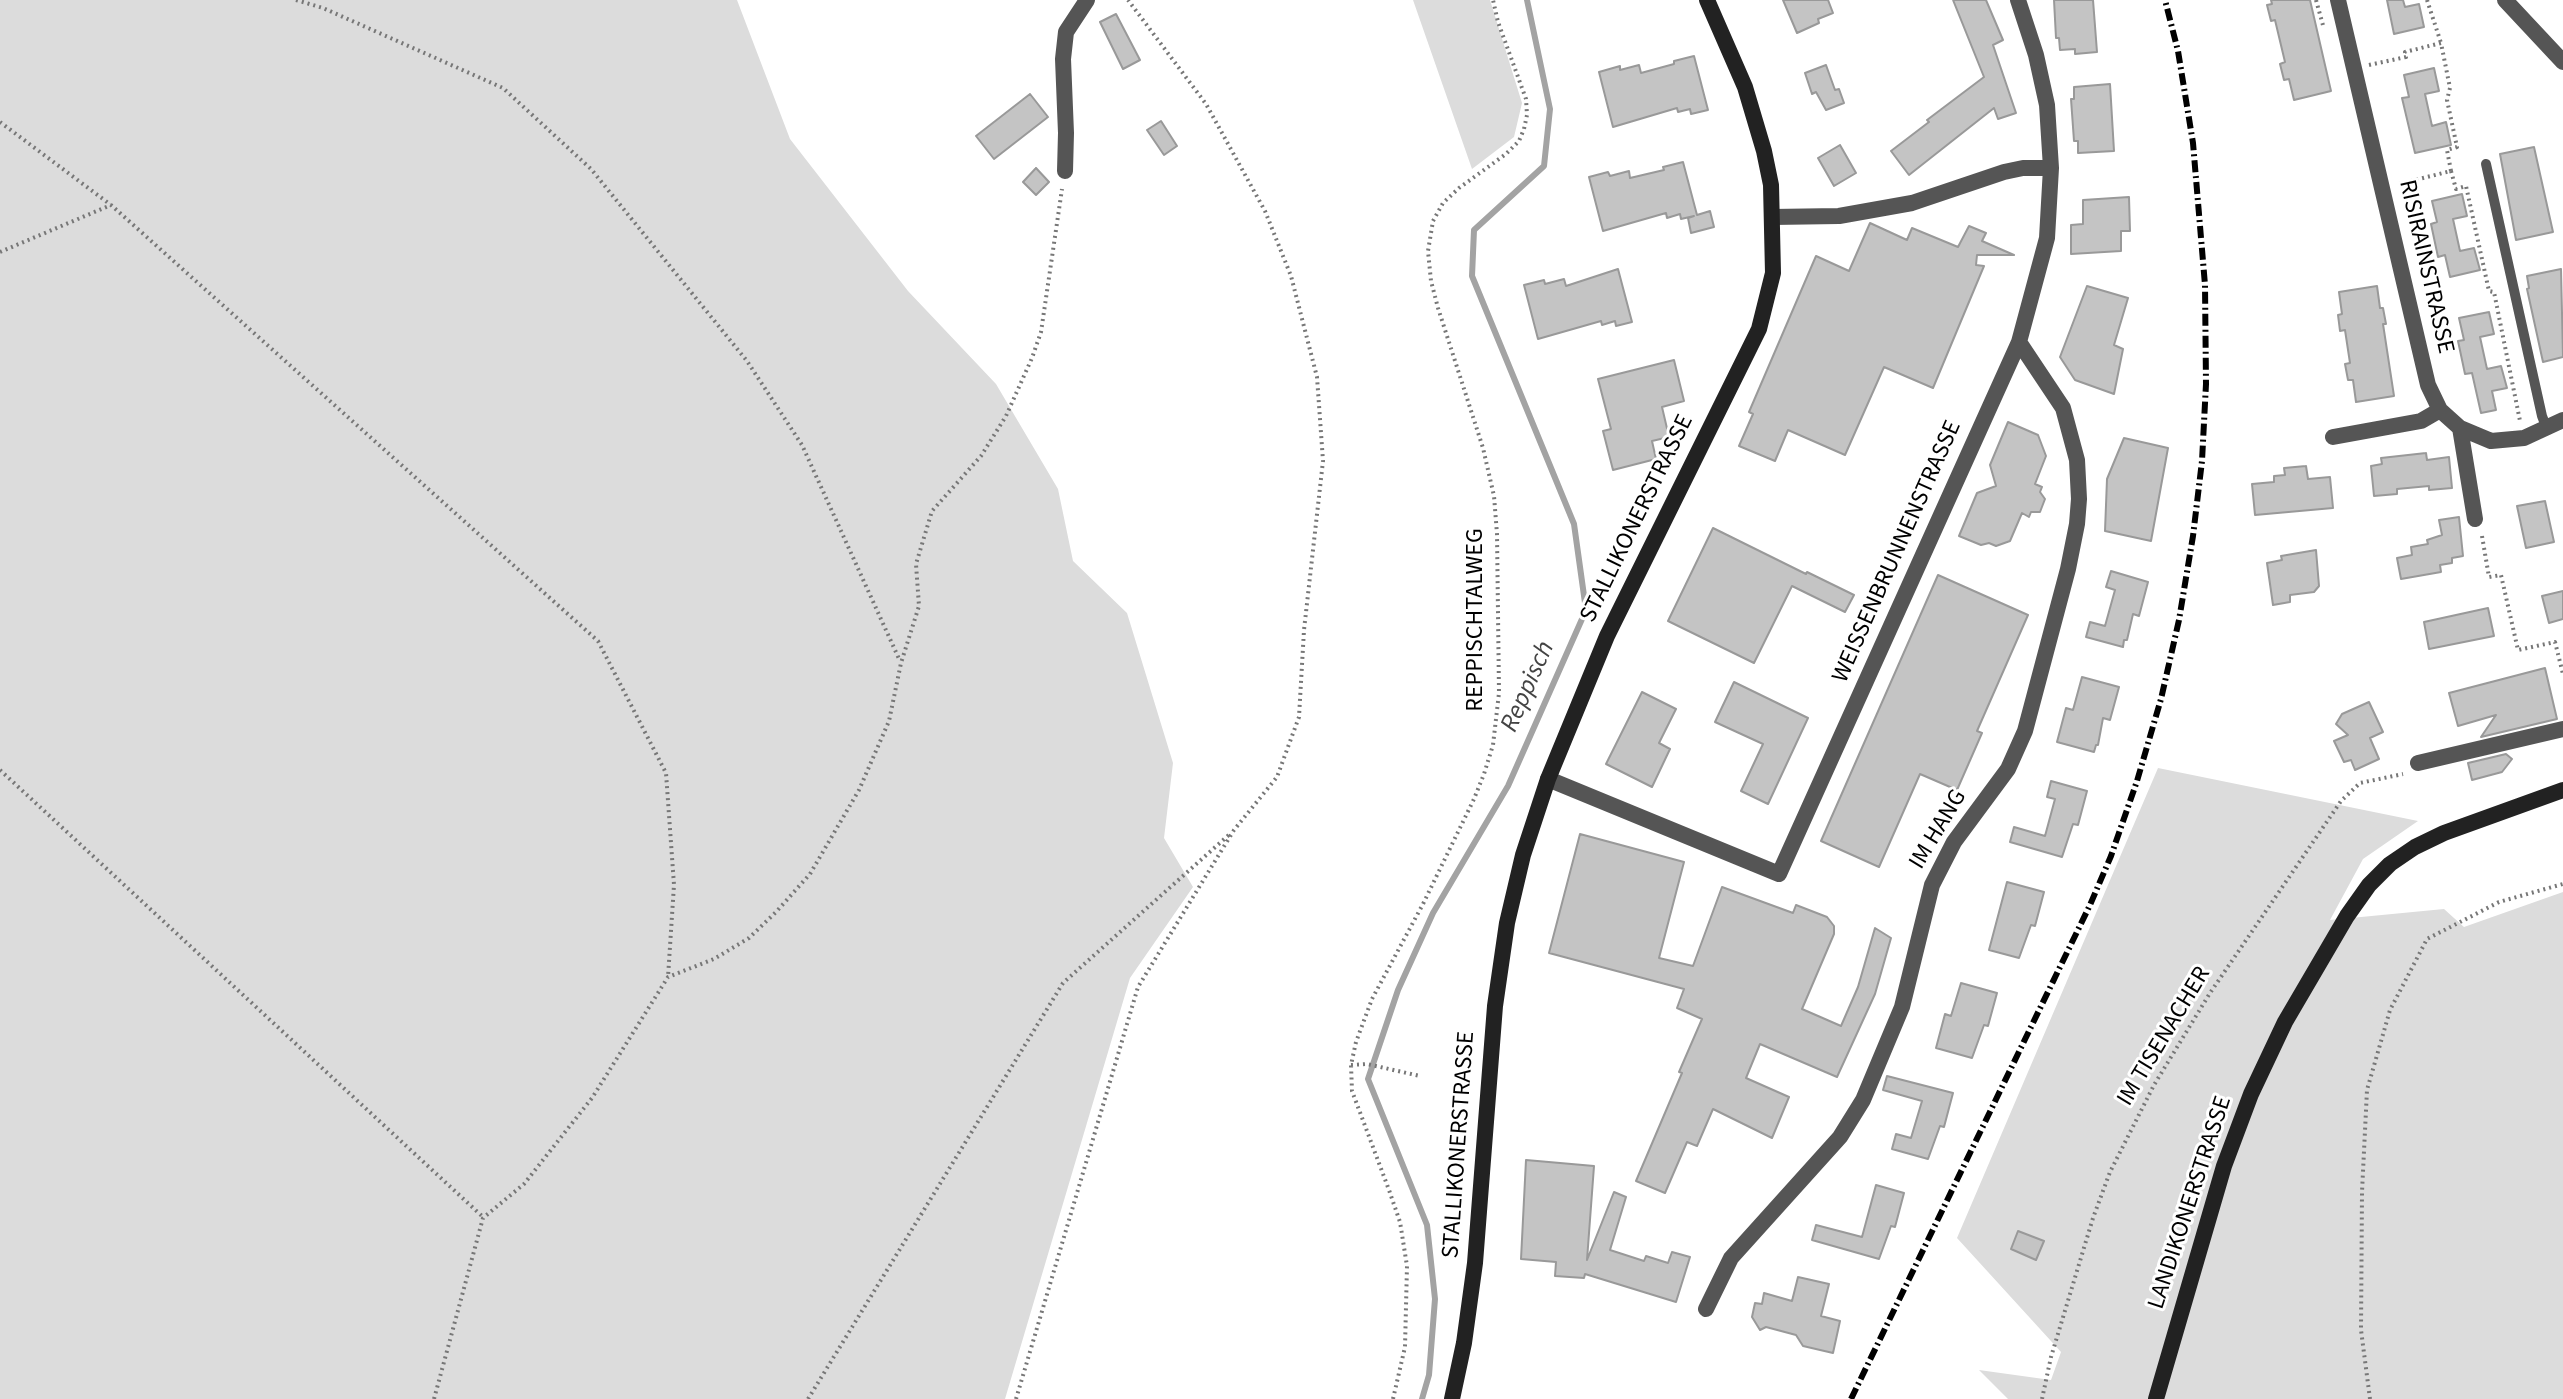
<!DOCTYPE html>
<style>
body{margin:0}
canvas{display:block;background:#fff}
</style>
<canvas width="2563" height="1399"></canvas>
<script>
const context = document.querySelector('canvas').getContext('2d');
context.lineJoin = 'round';
function fillPath(path, color) {
  context.fillStyle = color;
  context.fill(path, 'evenodd');
}
function toPath(rows) {
  const path = new Path2D();
  for (const r of rows) {
    path.moveTo(r[0], r[1]);
    for (let i = 2; i < r.length; i += 2) path.lineTo(r[i], r[i + 1]);
  }
  return path;
}
function stroke(path, color, width, dash) {
  context.strokeStyle = color;
  context.lineWidth = width;
  context.lineCap = dash ? 'butt' : 'round';
  context.setLineDash(dash || []);
  context.stroke(path);
}
function label(font, color, halo, rows, align = 'center') {
  context.font = font + ' "Source Sans 3",sans-serif';
  context.lineWidth = 6;
  context.setLineDash([]);
  context.textBaseline = 'middle';
  context.strokeStyle = halo;
  context.fillStyle = color;
  for (const [text, x, y, turn = 0] of rows) {
    context.save();
    context.translate(x, y);
    context.rotate((+turn || 0) * Math.PI / 180);
    context.textAlign = isNaN(turn) ? turn : align;
    if (halo) context.strokeText(text, 0, 0);
    context.fillText(text, 0, 0);
    context.restore();
  }
}
const green = toPath([
 [0,0,737,0,790,139,908,291,996,384,1058,489,1073,561,1127,613,1173,763,1164,838,1193,887,1130,978,1005,1399,0,1399],
 [1413,0,1490,0,1522,103,1514,137,1472,169],
 [2158,768,2418,821,2363,859,2330,920,2444,909,2464,927,2563,892,2563,1399,2008,1399,1979,1370,2051,1380,2061,1352,1957,1238]
]);
const stream = toPath([
 [1422,1399,1429,1375,1435,1299,1427,1225,1368,1079,1398,990,1433,913,1508,786,1586,610,1574,524,1472,276,1474,230,1544,166,1550,109,1527,0]
]);
const building = toPath([
 [1783,0,1828,0,1833,13,1818,19,1819,23,1797,33,1783,0],
 [1953,0,1986,0,2003,40,1993,45,2016,113,1998,119,1994,108,1909,175,1891,151,1929,122,1927,120,1984,77,1953,0],
 [2054,0,2093,0,2097,52,2075,54,2075,49,2060,50,2059,38,2056,38,2054,0],
 [2271,0,2310,0,2331,91,2294,100,2289,79,2284,80,2280,64,2285,62,2275,20,2271,21,2267,5,2272,4,2271,0],
 [2387,0,2403,0,2405,7,2419,4,2424,27,2394,34,2387,0],
 [1116,14,1140,60,1123,69,1100,22,1116,14],
 [1694,56,1708,110,1691,114,1690,109,1678,112,1677,108,1613,127,1599,72,1620,66,1620,70,1639,65,1641,73,1674,64,1674,61,1694,56],
 [1826,65,1835,90,1839,89,1844,103,1826,110,1816,92,1812,94,1805,73,1826,65],
 [2434,68,2439,91,2425,94,2432,126,2446,122,2451,145,2415,153,2402,98,2409,97,2404,75,2434,68],
 [2110,84,2114,151,2078,153,2078,141,2074,141,2071,99,2074,99,2074,87,2110,84],
 [1030,94,1048,117,994,159,976,136,1030,94],
 [1161,121,1177,146,1164,155,1147,130,1161,121],
 [1840,145,1856,173,1834,186,1818,158,1840,145],
 [2534,147,2553,232,2516,240,2500,154,2534,147],
 [1683,162,1697,215,1710,211,1714,227,1691,233,1688,218,1694,216,1681,219,1680,214,1667,218,1666,213,1603,231,1589,177,1608,172,1610,176,1629,171,1630,178,1664,170,1663,167,1683,162],
 [1036,168,1049,182,1036,195,1023,182,1036,168],
 [2462,194,2467,216,2453,219,2460,251,2474,248,2480,270,2450,277,2445,255,2438,257,2431,224,2437,222,2432,201,2462,194],
 [2129,197,2130,231,2121,231,2121,251,2071,254,2071,225,2083,224,2083,200,2129,197],
 [1870,223,1907,240,1912,228,1958,247,1969,226,1986,233,1982,241,2014,255,1977,255,1976,265,1984,266,1933,388,1884,367,1845,455,1788,430,1775,461,1739,446,1753,414,1749,412,1816,256,1849,271,1870,223],
 [1618,269,1632,322,1616,326,1615,321,1602,325,1601,321,1538,339,1524,285,1544,280,1545,284,1564,279,1566,286,1618,269],
 [2561,269,2563,357,2543,362,2527,289,2529,288,2527,276,2561,269],
 [2087,286,2128,298,2114,345,2123,349,2114,394,2075,380,2060,357,2087,286],
 [2377,286,2380,308,2383,308,2386,324,2383,324,2394,396,2356,402,2353,380,2348,380,2345,364,2350,363,2345,330,2340,331,2338,315,2342,314,2339,292,2377,286],
 [2489,312,2494,334,2480,337,2487,369,2501,366,2507,388,2492,391,2496,410,2481,413,2472,373,2465,374,2458,341,2464,340,2459,318,2489,312],
 [1674,360,1684,401,1662,407,1669,437,1652,441,1656,459,1613,470,1603,431,1611,429,1598,379,1674,360],
 [2008,422,2038,435,2046,456,2035,484,2042,487,2040,492,2045,499,2040,512,2031,512,2029,517,2022,513,2010,541,1996,546,1989,543,1981,545,1959,536,1977,493,1996,486,1990,465,2008,422],
 [2124,438,2168,448,2151,541,2105,531,2107,479,2124,438],
 [2426,453,2427,460,2449,457,2452,488,2429,490,2429,486,2397,489,2397,494,2374,496,2371,466,2382,464,2381,458,2426,453],
 [2306,466,2308,479,2330,477,2333,508,2255,515,2252,484,2274,482,2274,476,2285,475,2284,468,2306,466],
 [2545,501,2554,542,2526,548,2517,506,2545,501],
 [2459,517,2463,556,2452,558,2452,563,2440,565,2441,572,2401,579,2397,558,2412,555,2411,547,2428,544,2427,540,2442,535,2439,520,2459,517],
 [1713,528,1806,574,1807,572,1854,595,1845,612,1792,586,1754,663,1668,621,1713,528],
 [2316,550,2319,586,2314,592,2290,595,2290,602,2273,605,2267,563,2282,560,2281,556,2316,550],
 [2111,571,2148,582,2139,616,2133,614,2127,640,2124,640,2123,647,2086,637,2090,622,2105,626,2115,590,2106,587,2111,571],
 [1938,575,2028,615,1977,731,1982,733,1957,790,1920,774,1879,867,1821,841,1938,575],
 [2563,591,2563,619,2549,623,2542,596,2563,591],
 [2488,608,2494,636,2429,649,2424,622,2488,608],
 [2545,668,2557,719,2481,737,2496,715,2458,726,2449,693,2545,668],
 [2082,677,2119,687,2110,720,2103,718,2098,745,2096,745,2094,752,2057,742,2066,708,2073,710,2082,677],
 [1734,682,1808,718,1768,804,1741,791,1763,744,1715,722,1734,682],
 [1642,692,1676,709,1659,743,1670,749,1652,787,1606,764,1642,692],
 [2369,702,2383,732,2370,738,2379,759,2355,770,2351,760,2344,762,2334,741,2348,735,2336,724,2342,714,2369,702],
 [2506,754,2512,759,2502,772,2472,780,2468,763,2506,754],
 [2051,781,2087,791,2078,825,2073,824,2062,857,2010,842,2014,827,2045,836,2055,799,2047,797,2051,781],
 [1580,834,1684,862,1659,958,1693,966,1722,887,1793,913,1796,905,1827,917,1834,926,1834,934,1802,1009,1841,1026,1858,987,1875,928,1891,938,1875,994,1837,1077,1760,1044,1746,1078,1789,1097,1772,1138,1713,1109,1697,1146,1687,1142,1665,1193,1636,1181,1682,1073,1679,1072,1702,1019,1677,1008,1684,989,1549,953,1580,834],
 [2007,882,2044,892,2035,926,2031,925,2019,958,1989,950,2007,882],
 [1961,983,1997,993,1988,1026,1984,1025,1972,1058,1936,1048,1945,1014,1951,1016,1961,983],
 [1887,1076,1953,1093,1944,1127,1940,1126,1928,1159,1892,1149,1896,1134,1911,1138,1922,1101,1883,1090,1887,1076],
 [1526,1160,1594,1166,1587,1260,1614,1192,1626,1197,1610,1250,1644,1261,1646,1256,1668,1263,1672,1252,1690,1257,1676,1302,1585,1274,1584,1278,1555,1276,1556,1262,1521,1259,1526,1160],
 [1876,1185,1904,1193,1895,1227,1891,1226,1879,1259,1812,1240,1816,1225,1862,1237,1876,1185],
 [2018,1231,2044,1241,2036,1260,2011,1249,2018,1231],
 [1798,1277,1829,1284,1821,1316,1840,1321,1833,1353,1803,1346,1796,1335,1766,1327,1760,1330,1752,1317,1755,1303,1762,1304,1764,1293,1792,1301,1798,1277]
]);
const path = toPath([
 [296,0,323,8,503,88,591,169,747,361,802,445,900,661],
 [2316,0,2324,29],
 [2427,0,2441,43],
 [2369,65,2406,57,2405,52,2441,43,2450,88,2447,100,2457,147,2447,150,2451,171,2399,184],
 [0,122,111,205,598,641,666,773,674,885,668,977],
 [2451,171,2456,189,2466,186,2489,291,2494,292,2520,421],
 [0,252,111,205],
 [2482,536,2489,577,2501,575,2518,650,2555,642,2563,674],
 [0,770,483,1217],
 [1351,1065,1367,1064,1420,1076],
 [434,1399,483,1218,524,1184,592,1098,668,977,714,959,749,938,776,912,810,874,859,790,889,721,901,663,919,606,916,564,932,511,981,456,1006,416,1032,358,1041,332,1062,189],
 [808,1399,1063,983,1231,833],
 [1016,1399,1138,987,1234,830,1277,777,1299,717,1304,630,1323,461,1317,377,1291,276,1265,211,1206,104,1128,0],
 [1393,1399,1405,1347,1407,1266,1400,1222,1389,1190,1352,1091,1351,1065,1356,1042,1372,999,1423,904,1474,799,1484,774,1493,745,1499,693,1497,534,1494,496,1483,448,1438,308,1431,281,1428,251,1433,221,1443,203,1459,188,1506,154,1519,141,1524,129,1527,115,1526,99,1498,22,1493,0],
 [2042,1399,2051,1357,2093,1218,2110,1172,2154,1085,2210,993,2341,801,2360,783,2403,774],
 [2370,1399,2361,1330,2362,1192,2367,1090,2390,1010,2427,939,2499,902,2563,884]
]);
const lane = toPath([
 [2486,164,2542,416,2547,429]
]);
const street = toPath([
 [2338,0,2428,385,2440,410,2460,428,2491,441,2524,438,2563,420],
 [2505,0,2563,62],
 [1065,171,1066,133,1063,59,1066,32,1087,0],
 [1772,217,1839,216,1912,203,2004,172,2023,168,2051,168],
 [2460,428,2475,519],
 [2333,437,2421,421,2440,410],
 [2418,763,2563,729],
 [1548,779,1779,874,2019,342,2047,238,2051,168,2047,105,2036,55,2018,0],
 [1706,1309,1731,1258,1840,1137,1863,1100,1902,1007,1932,885,1954,842,2008,769,2025,731,2068,569,2077,524,2079,499,2077,460,2063,408,2019,342]
]);
const secondary = toPath([
 [1452,1399,1464,1343,1475,1263,1495,1006,1507,923,1523,855,1548,779,1607,636,1759,329,1773,273,1771,185,1764,151,1745,87,1707,0],
 [2156,1399,2224,1166,2251,1094,2285,1022,2347,916,2369,885,2390,864,2415,847,2444,833,2563,790]
]);
const rail = toPath([
 [1851,1399,2090,905,2111,856,2137,781,2161,699,2179,620,2193,536,2202,461,2206,384,2205,285,2193,143,2178,51,2165,0]
]);
const streetNames = [
 ["RISIRAINSTRASSE",2425,267,77],
 ["STALLIKONERSTRASSE",1638,519,-64],
 ["WEISSENBRUNNENSTRASSE",1898,552,-66],
 ["REPPISCHTALWEG",1477,620,-90],
 ["IM HANG",1939,830,-59],
 ["IM TISENACHER",2165,1037,-59],
 ["STALLIKONERSTRASSE",1460,1145,-86],
 ["LANDIKONERSTRASSE",2191,1203,-72]
];
const waterNames = [
 ["Reppisch",1529,687,-66]
];
fillPath(green, '#dcdcdc');
stroke(stream, '#a3a3a3', 6);
fillPath(building, '#c4c4c4');
stroke(building, '#999', 2);
stroke(path, '#777', 4, [2, 4]);
stroke(lane, '#555', 10);
stroke(street, '#555', 16);
stroke(secondary, '#222', 16);
stroke(rail, '#000', 6, [12, 4, 2, 4]);
label('24px', '#000', '#fff', streetNames);
label('italic 26px', '#444', '#fff', waterNames);
</script>
